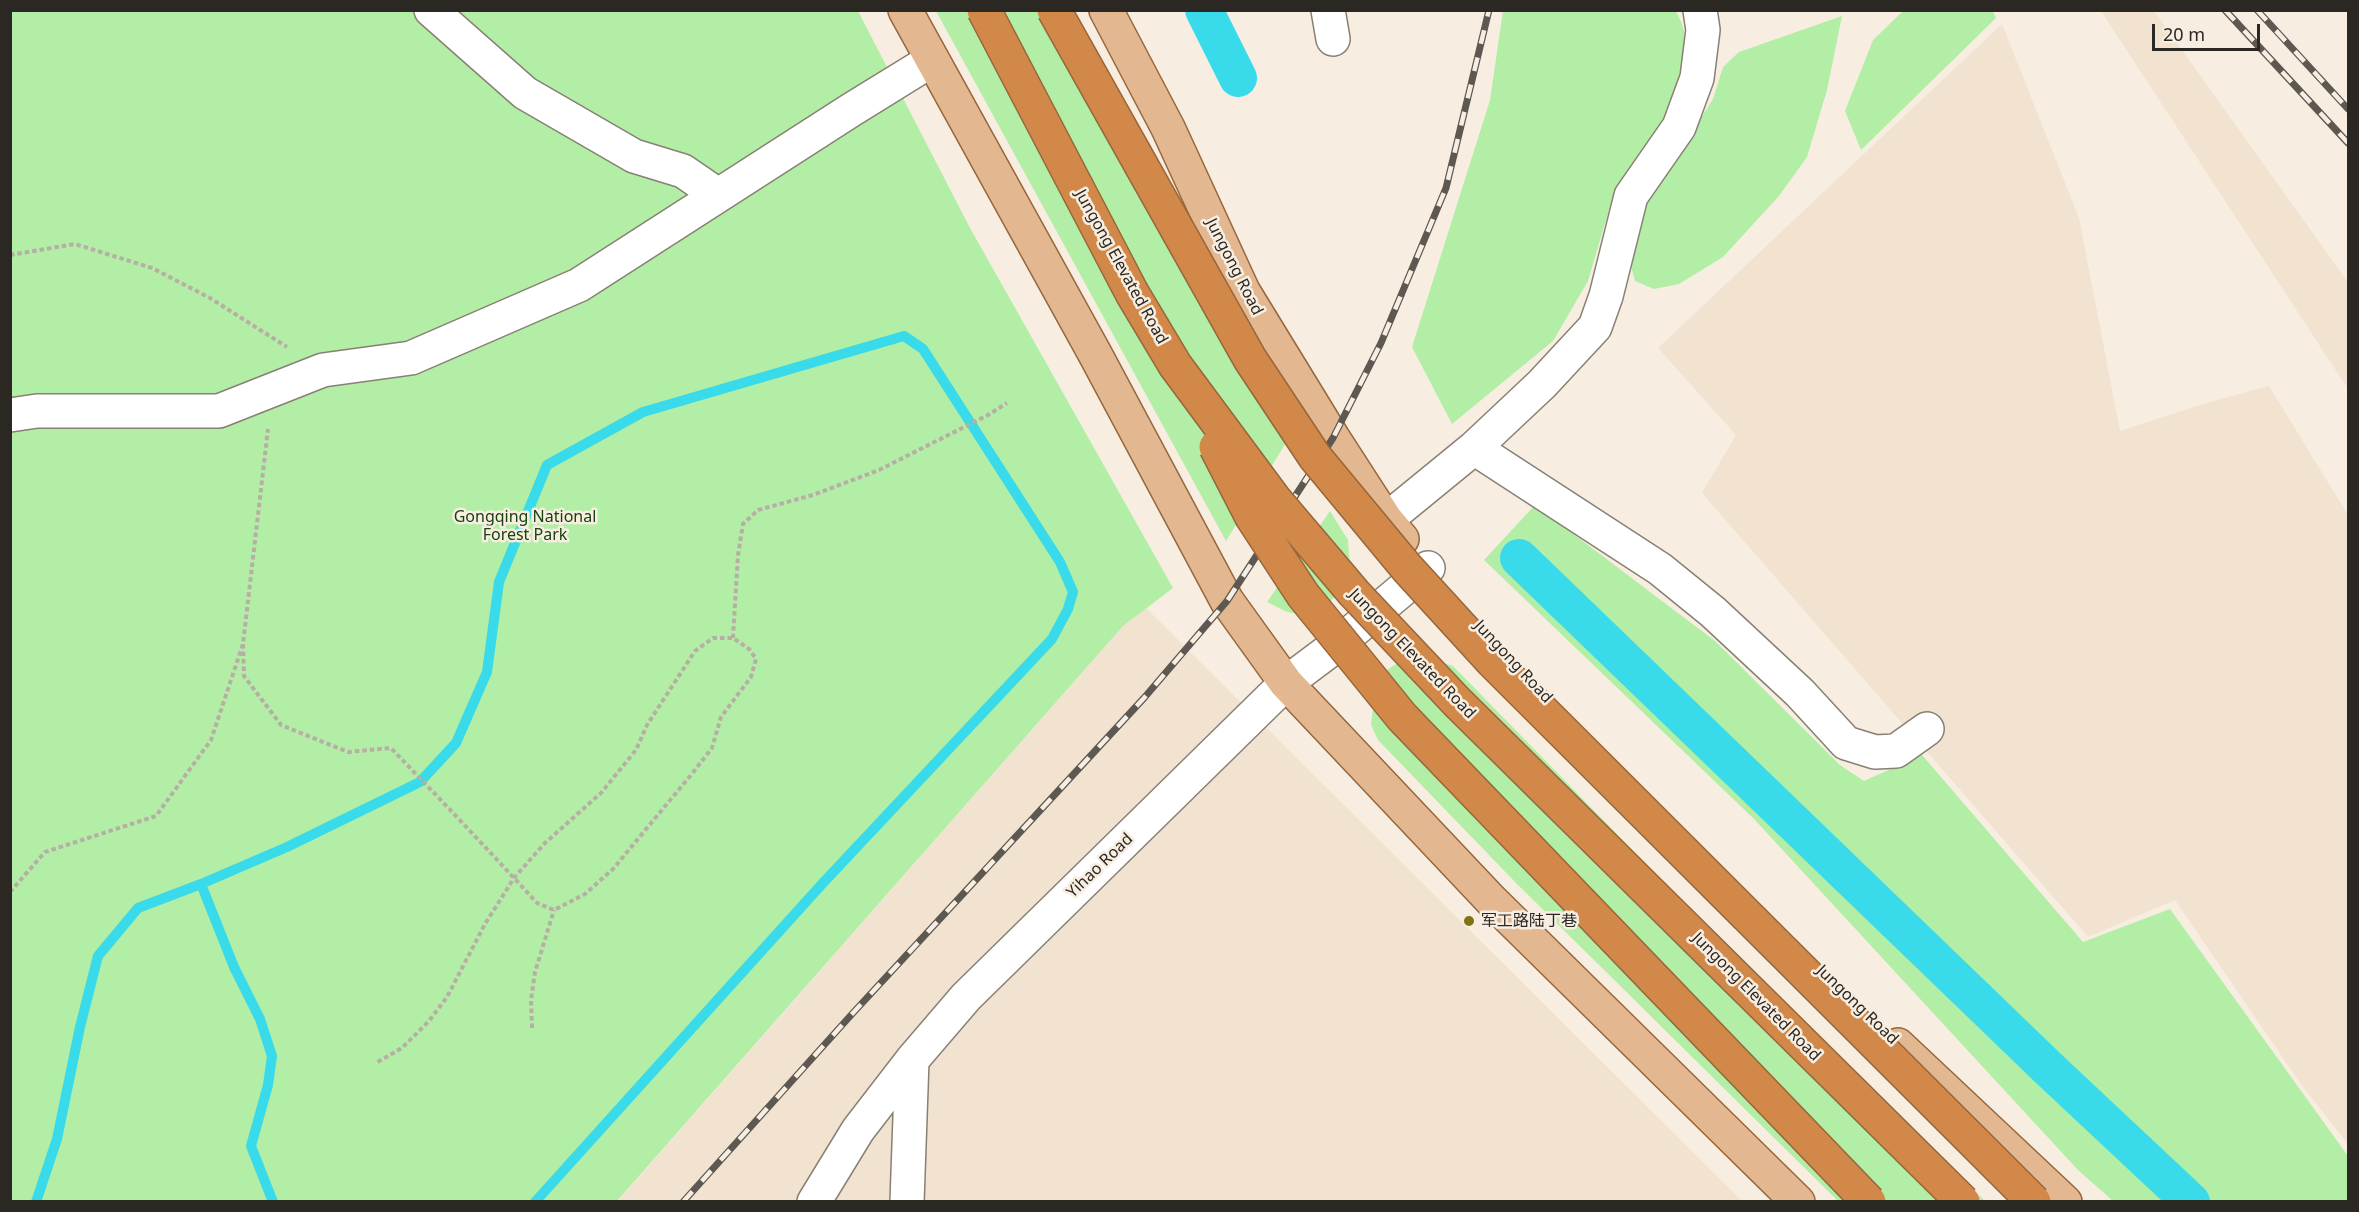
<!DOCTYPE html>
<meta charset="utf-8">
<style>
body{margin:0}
#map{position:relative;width:2359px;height:1212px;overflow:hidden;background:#f7eee1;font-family:"Noto Sans",sans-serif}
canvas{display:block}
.frame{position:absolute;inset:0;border:12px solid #2b2723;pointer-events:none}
.scale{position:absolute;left:2152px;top:24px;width:108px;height:27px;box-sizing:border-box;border:3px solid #2b2723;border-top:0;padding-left:8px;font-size:18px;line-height:21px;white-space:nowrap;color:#2b2723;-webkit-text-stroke:4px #f7eee1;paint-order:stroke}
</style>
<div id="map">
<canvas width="2359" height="1212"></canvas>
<div class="frame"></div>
<div class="scale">20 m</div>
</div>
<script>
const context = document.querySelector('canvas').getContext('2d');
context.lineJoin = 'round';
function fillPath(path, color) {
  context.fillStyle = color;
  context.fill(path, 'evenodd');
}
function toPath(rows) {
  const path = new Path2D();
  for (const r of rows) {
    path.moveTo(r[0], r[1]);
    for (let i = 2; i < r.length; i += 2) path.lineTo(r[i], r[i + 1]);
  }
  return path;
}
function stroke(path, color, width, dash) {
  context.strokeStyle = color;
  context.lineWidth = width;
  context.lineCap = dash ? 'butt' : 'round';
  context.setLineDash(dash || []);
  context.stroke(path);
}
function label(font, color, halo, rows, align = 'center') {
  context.font = font + ' "Noto Sans","Noto Sans SC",sans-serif';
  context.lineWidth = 5;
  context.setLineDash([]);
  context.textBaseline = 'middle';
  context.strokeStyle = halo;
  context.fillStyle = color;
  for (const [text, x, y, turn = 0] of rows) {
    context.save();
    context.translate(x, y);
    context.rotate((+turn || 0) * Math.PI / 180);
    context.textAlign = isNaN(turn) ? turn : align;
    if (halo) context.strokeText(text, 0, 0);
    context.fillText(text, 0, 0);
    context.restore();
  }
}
const built = toPath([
 [2101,11,2154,11,2348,282,2348,389],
 [2002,24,2079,218,2120,431,2206,403,2269,386,2348,515,2348,1144,2300,1083,2175,900,2088,937,1702,493,1736,435,1658,348],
 [1146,608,1742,1201,617,1202,1123,626]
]);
const green = toPath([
 [10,11,858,11,970,228,1173,588,1123,626,617,1201,11,1201],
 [936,11,1049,11,1287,441,1226,541],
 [1503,11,1676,11,1682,24,1690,56,1682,101,1653,146,1613,196,1588,281,1553,341,1452,424,1412,347,1490,100],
 [1903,11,1993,11,1996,18,1861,150,1845,111,1873,40],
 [1842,16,1827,90,1807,157,1779,196,1723,257,1679,284,1654,289,1635,281,1628,255,1641,213,1713,99,1723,67,1739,52],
 [1535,505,1715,641,1840,765,1864,781,1922,755,2083,942,2170,909,2348,1156,2348,1201,2113,1201,2078,1170,1754,819,1484,560],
 [1330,511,1348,540,1350,568,1341,590,1326,606,1306,615,1287,612,1267,602],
 [1405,658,1432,659,1453,666,1809,1031,1985,1201,1838,1201,1517,884,1378,740,1371,725,1374,699,1384,672]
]);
const stream = toPath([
 [201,884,234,967,260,1019,272,1056,268,1085,251,1146,273,1202],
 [36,1202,57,1139,80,1027,98,956,138,908,201,884,287,847,420,782,456,743,487,672,499,582,547,465,643,412,904,336,923,349,1060,562,1073,592,1068,609,1052,639,822,884,535,1202]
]);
const canal = toPath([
 [1204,10,1238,78],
 [1519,558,2048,1068,2191,1202]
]);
const path = toPath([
 [10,255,75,244,152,268,210,298,287,347],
 [733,638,738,555,743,524,758,510,813,495,879,470,988,415,1007,403],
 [243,644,244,676,281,725,348,752,391,748,457,817,514,878,537,903,554,910,585,894,613,869,691,775,712,748,721,717,751,677,756,659,749,649,733,638,713,638,695,651,647,725,636,750,601,793,544,844,514,878,485,924,447,997,429,1021,402,1048,376,1063],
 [10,892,45,852,156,816,211,740,243,644,268,429],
 [532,1028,531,1000,535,972,554,910]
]);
const minor = toPath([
 [431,10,525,93,634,156,683,171,718,195],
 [1328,10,1333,39],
 [10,415,37,411,219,411,323,370,411,358,579,285,851,110,932,60],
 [1474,448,1660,569,1713,612,1800,693,1846,743,1875,752,1896,751,1927,729],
 [1386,520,1474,448,1542,384,1595,327,1606,296,1631,196,1679,127,1697,78,1703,30,1700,10],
 [814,1202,858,1130,912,1060,966,997,1286,683,1334,647,1428,568],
 [907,1202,912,1060]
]);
const major = toPath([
 [905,10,1095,354,1227,601,1286,683,1491,900,1798,1202],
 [1106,10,1168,128,1243,291,1333,438,1386,520,1402,539],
 [1898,1045,2065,1202]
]);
const rail = toPath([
 [2225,10,2348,143],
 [2257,10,2348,109],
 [683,1202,852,1014,1144,698,1227,601,1333,438,1381,343,1446,188,1489,10]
]);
const highwayBridge = toPath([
 [984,10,1132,293,1175,365,1275,500,1354,593,1457,702,1963,1202],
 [1054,10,1250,359,1315,457,1407,568,1493,662,2034,1202],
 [1216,447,1252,517,1303,595,1402,717,1869,1202]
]);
const markers = [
 [1469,921,6,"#7f7314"]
];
const streetNames = [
 ["Jungong Elevated Road",1121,267,61],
 ["Jungong Road",1234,267,63],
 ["Jungong Elevated Road",1412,654,46],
 ["Jungong Road",1513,662,47],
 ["Yihao Road",1100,866,-44],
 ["Jungong Elevated Road",1756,997,45],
 ["Jungong Road",1857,1005,44]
];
const parkNames = [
 ["Gongqing National",525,517],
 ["Forest Park",525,535]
];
const poiNames = [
 ["军工路陆丁巷",1481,921]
];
fillPath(built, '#f1e3cf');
fillPath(green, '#b2eea5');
stroke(stream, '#39dae9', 10);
stroke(canal, '#39dae9', 38);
stroke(minor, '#888074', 36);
stroke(major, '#97663b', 36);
stroke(path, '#b7afa5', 4, [4.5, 3]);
stroke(minor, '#fff', 33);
stroke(major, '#e3b891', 33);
stroke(rail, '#5d5851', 7);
stroke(rail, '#f7eee1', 4.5, [14]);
stroke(highwayBridge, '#97663b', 36, []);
stroke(highwayBridge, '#d18848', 33);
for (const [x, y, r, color] of markers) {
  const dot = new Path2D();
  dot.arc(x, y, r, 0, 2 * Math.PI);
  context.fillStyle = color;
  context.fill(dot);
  stroke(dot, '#f7eee1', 2);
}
label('16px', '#2b2723', '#f7eee1', streetNames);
label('16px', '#17430d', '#f7eee1', parkNames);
label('16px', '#2b2723', '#f7eee1', poiNames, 'left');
</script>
